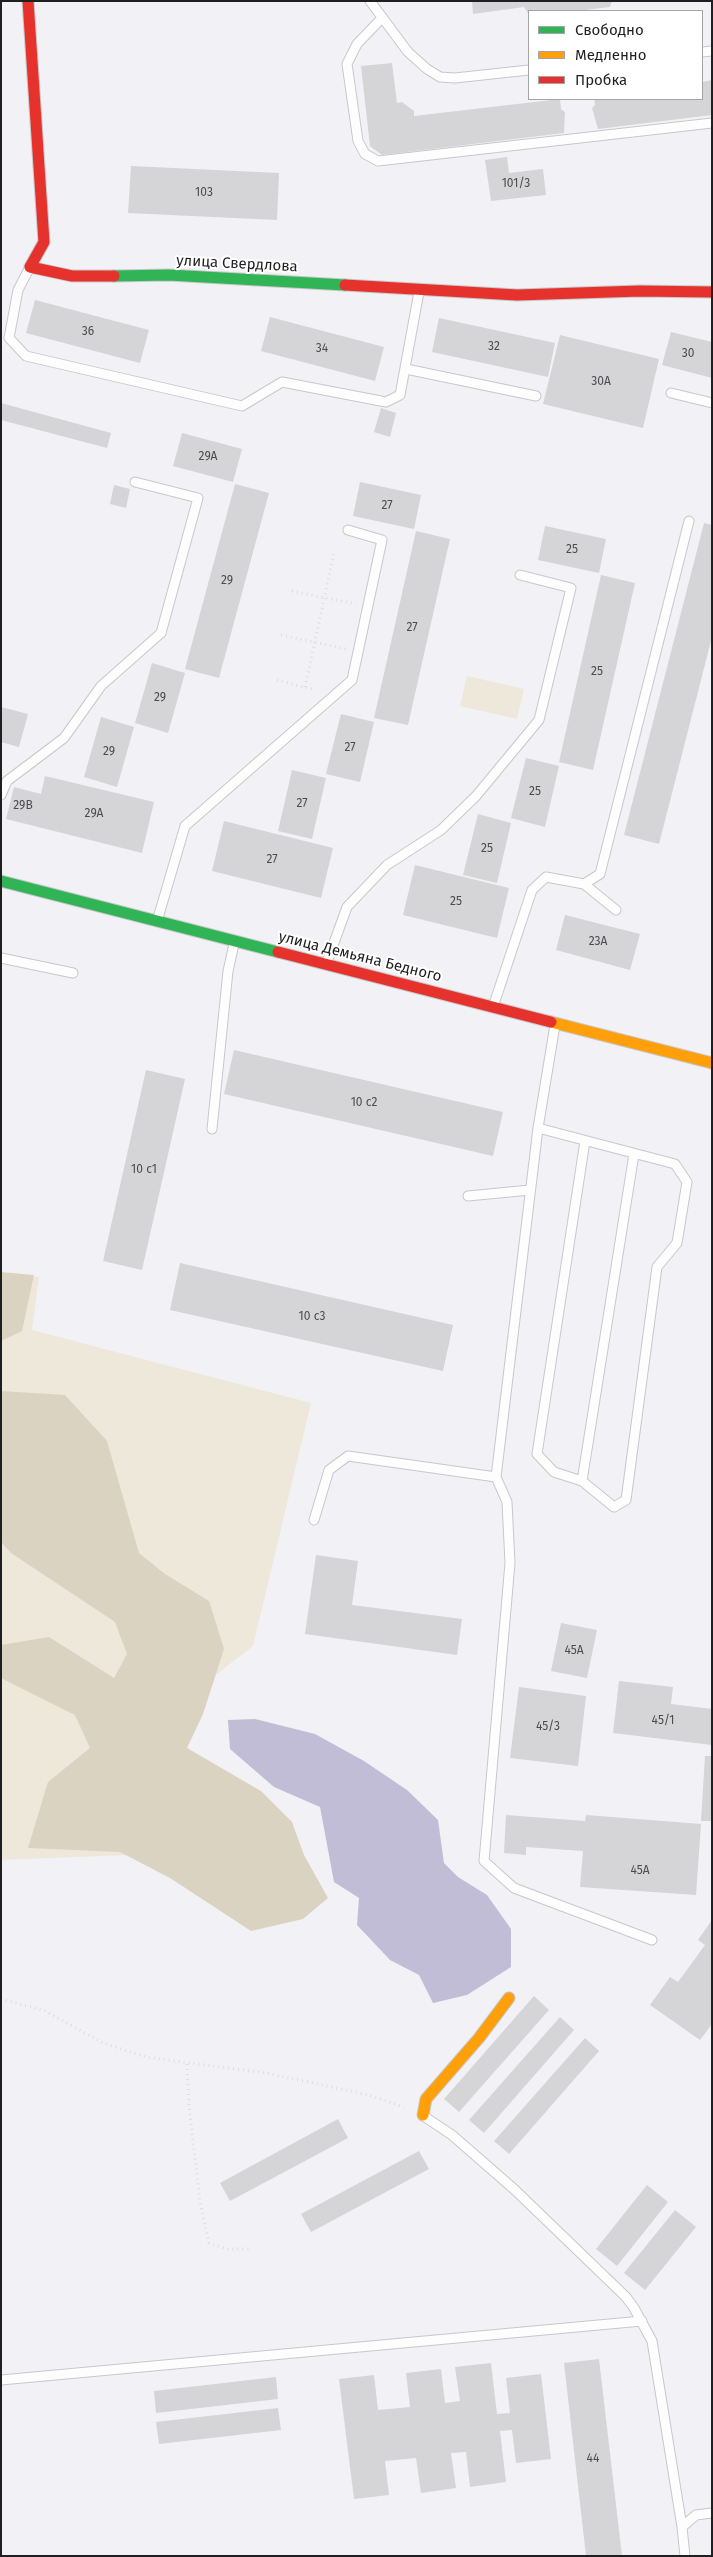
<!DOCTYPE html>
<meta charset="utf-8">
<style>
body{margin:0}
#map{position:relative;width:713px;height:2557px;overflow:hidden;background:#f2f1f5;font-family:"Fira Sans",sans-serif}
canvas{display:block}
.frame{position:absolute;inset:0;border:2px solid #1f1f22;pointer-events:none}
.legend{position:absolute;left:528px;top:10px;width:175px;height:90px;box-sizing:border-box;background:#fff;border:1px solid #a5a5a7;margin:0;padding:6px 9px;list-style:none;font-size:15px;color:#1f1f22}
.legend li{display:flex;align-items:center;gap:10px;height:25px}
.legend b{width:25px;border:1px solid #a5a5a7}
</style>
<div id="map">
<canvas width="713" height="2557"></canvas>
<div class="frame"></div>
<ul class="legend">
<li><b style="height:6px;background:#30b455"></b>Свободно</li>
<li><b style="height:6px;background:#ff9f0a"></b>Медленно</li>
<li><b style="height:6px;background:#e5322d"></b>Пробка</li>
</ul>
</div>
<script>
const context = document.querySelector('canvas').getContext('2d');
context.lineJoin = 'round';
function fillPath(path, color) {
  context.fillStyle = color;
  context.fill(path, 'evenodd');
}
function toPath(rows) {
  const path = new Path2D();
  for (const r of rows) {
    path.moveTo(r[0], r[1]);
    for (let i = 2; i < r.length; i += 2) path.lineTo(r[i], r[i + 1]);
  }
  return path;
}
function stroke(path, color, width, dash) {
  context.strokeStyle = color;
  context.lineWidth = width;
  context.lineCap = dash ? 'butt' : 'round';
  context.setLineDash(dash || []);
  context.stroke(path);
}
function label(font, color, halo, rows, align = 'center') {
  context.font = font + ' "Fira Sans",sans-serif';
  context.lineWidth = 4;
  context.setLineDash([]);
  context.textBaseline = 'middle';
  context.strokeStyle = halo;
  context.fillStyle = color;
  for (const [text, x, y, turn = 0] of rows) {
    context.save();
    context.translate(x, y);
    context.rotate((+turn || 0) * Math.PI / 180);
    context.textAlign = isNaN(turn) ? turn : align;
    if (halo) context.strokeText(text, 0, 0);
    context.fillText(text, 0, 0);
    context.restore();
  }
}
const green = toPath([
 [467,676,524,689,517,719,460,706],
 [1,1274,39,1277,32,1330,311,1403,253,1646,146,1729,128,1855,1,1860]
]);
const forest = toPath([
 [1,1272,34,1275,22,1331,1,1341],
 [1,1391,65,1395,107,1441,139,1553,165,1574,209,1601,224,1649,203,1714,187,1748,261,1791,292,1822,304,1855,328,1898,303,1919,251,1931,170,1878,120,1852,28,1848,48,1782,90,1748,75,1715,1,1678,1,1645,49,1637,114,1678,127,1654,115,1622,11,1553,1,1542]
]);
const water = toPath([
 [255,1719,315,1734,364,1761,407,1790,438,1820,444,1863,458,1877,487,1895,511,1929,511,1967,467,1995,433,2003,419,1975,390,1960,357,1925,359,1898,334,1882,320,1807,274,1787,230,1749,228,1720]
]);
const building = toPath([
 [472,1,612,1,610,7,577,11,529,11,529,15,524,7,473,14],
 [392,63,397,103,402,102,414,111,414,116,560,99,561,109,565,112,564,133,382,155,370,146,361,66],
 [712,80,712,115,598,129,592,108,595,105,594,99,702,99,702,82],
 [507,157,509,173,543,169,546,195,491,201,485,160],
 [131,166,279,173,277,220,128,213],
 [35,300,149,330,140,363,26,333],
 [270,317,384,347,375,381,261,351],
 [439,318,555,343,548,377,432,352],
 [671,332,712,342,712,378,662,365],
 [560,335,659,359,643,428,543,404],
 [1,403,111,433,107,448,1,420],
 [381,408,396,413,390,437,374,432],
 [182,433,242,449,233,482,173,466],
 [360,482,421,495,414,529,353,516],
 [235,484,269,493,219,678,185,669],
 [114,485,130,489,126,508,110,504],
 [704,523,712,525,712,637,659,844,624,835],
 [545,526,606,539,599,573,538,560],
 [416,531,450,539,408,725,374,718],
 [601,575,635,583,593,770,559,762],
 [152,663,185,673,168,733,135,723],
 [1,707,28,714,19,747,1,742],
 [341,714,374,722,360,782,326,774],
 [101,717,134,727,117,787,84,777],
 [526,758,559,766,545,827,511,818],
 [292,770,326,778,312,839,278,831],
 [45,776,154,802,142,853,6,819,14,787,41,794],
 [478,814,511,823,497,883,463,875],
 [224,821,333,848,321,898,212,871],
 [415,865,509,888,497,938,403,915],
 [565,915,640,934,630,970,556,950],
 [234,1050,503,1112,493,1156,224,1094],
 [146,1070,185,1079,142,1270,103,1261],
 [180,1263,453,1325,443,1371,170,1310],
 [316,1555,358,1561,352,1605,462,1619,457,1655,305,1634],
 [561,1623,597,1630,587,1678,551,1671],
 [619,1681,673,1687,671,1704,712,1709,712,1745,613,1733],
 [519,1687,586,1696,578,1766,510,1758],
 [705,1756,712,1756,712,1821,701,1821],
 [506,1815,585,1821,586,1815,701,1824,696,1895,580,1887,583,1851,526,1847,526,1855,504,1853],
 [712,1920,712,2024,700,2040,650,2005,670,1977,678,1982,705,1945,698,1940],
 [534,1996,549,2010,459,2112,444,2099],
 [560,2017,574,2030,484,2133,469,2120],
 [585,2038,599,2051,509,2154,494,2141],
 [338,2119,348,2138,230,2201,220,2183],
 [419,2151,429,2169,311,2232,301,2214],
 [647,2185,668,2202,617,2266,596,2249],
 [675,2210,696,2227,645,2290,624,2273],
 [599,2359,622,2556,586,2556,564,2363],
 [491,2363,497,2414,510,2413,506,2378,541,2374,551,2459,516,2463,512,2430,500,2431,506,2482,470,2487,466,2452,451,2453,456,2488,421,2493,416,2458,385,2461,389,2495,354,2499,339,2379,374,2375,378,2410,410,2407,406,2373,441,2369,445,2403,460,2401,455,2367],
 [276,2377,278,2399,156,2413,154,2391],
 [278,2408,281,2430,159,2444,156,2422]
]);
const path = toPath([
 [292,591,356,604],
 [281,635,346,649],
 [277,680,312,689],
 [305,687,334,553],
 [1,1999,45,2011,103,2043,146,2057,266,2073,369,2095,404,2107],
 [187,2064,189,2106,200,2202,209,2243,227,2249,250,2249]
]);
const lane = toPath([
 [370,1,408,52,427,69,440,77,455,78,529,70],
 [382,18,357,44,347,64,358,141,365,154,378,161,712,123],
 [702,52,712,51],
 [29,269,18,290,9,338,26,356,242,406,282,382,386,402,400,395,419,292],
 [406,369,536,396],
 [671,393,712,403],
 [1,795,7,781,64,738,101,686,161,633,198,498,135,482],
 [584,884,600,874,689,521],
 [158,918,185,826,352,680,382,540,348,530],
 [1,958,73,973],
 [327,962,347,907,387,865,441,830,476,796,539,720,571,588,520,575],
 [494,1004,532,890,546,877,584,884,616,910],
 [555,1025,538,1128,496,1477,507,1502,510,1563,484,1861,514,1888,652,1940],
 [538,1128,675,1164,687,1182,677,1243,657,1267,626,1500,614,1507,582,1481,634,1154],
 [212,1129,228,971,234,944],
 [468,1196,530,1190],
 [582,1481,554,1472,537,1454,585,1141],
 [314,1520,329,1470,348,1456,496,1477],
 [425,2117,452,2135,515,2190,626,2297,634,2308,652,2341,682,2527],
 [1,2380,642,2321],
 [685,2556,682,2527,696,2515,712,2513]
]);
const fast = toPath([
 [114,276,169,275,345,285],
 [1,881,278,952]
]);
const slow = toPath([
 [551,1022,712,1063],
 [423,2115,426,2099,479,2038,509,1998]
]);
const jam = toPath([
 [28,1,44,242,30,267,72,276,114,276],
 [345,285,517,295,640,291,712,292],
 [278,952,551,1022]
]);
const numberNames = [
 ["101/3",516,184],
 ["103",204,193],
 ["36",88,332],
 ["32",494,347],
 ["34",322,349],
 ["30",688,354],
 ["30А",601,382],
 ["29А",208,457],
 ["27",387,506],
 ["25",572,550],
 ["29",227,581],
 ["27",412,628],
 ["25",597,672],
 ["29",160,698],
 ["27",350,748],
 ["29",109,752],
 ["25",535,792],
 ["27",302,804],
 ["29В",23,806],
 ["29А",94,814],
 ["25",487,849],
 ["27",272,860],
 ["25",456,902],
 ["23А",598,942],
 ["10 с2",364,1103],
 ["10 с1",144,1170],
 ["10 с3",312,1317],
 ["45А",574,1651],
 ["45/1",663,1721],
 ["45/3",548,1727],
 ["45А",640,1871],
 ["44",593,2459]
];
const streetNames = [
 ["улица Свердлова",237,264,3],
 ["улица Демьяна Бедного",360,957,14]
];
fillPath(green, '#eee8db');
fillPath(forest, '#dad3c2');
fillPath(water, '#c2bdd6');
fillPath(building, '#d5d5d8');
stroke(lane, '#c8c8cb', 11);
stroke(fast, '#c8c8cb', 13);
stroke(slow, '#c8c8cb', 13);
stroke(jam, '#c8c8cb', 13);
stroke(path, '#dededf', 3, [1, 4]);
stroke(lane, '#fdfdfe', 9);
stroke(fast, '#30b455', 11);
stroke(slow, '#ff9f0a', 11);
stroke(jam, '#e5322d', 11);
label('12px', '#4c4c50', null, numberNames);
label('15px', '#1f1f22', '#fff', streetNames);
</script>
